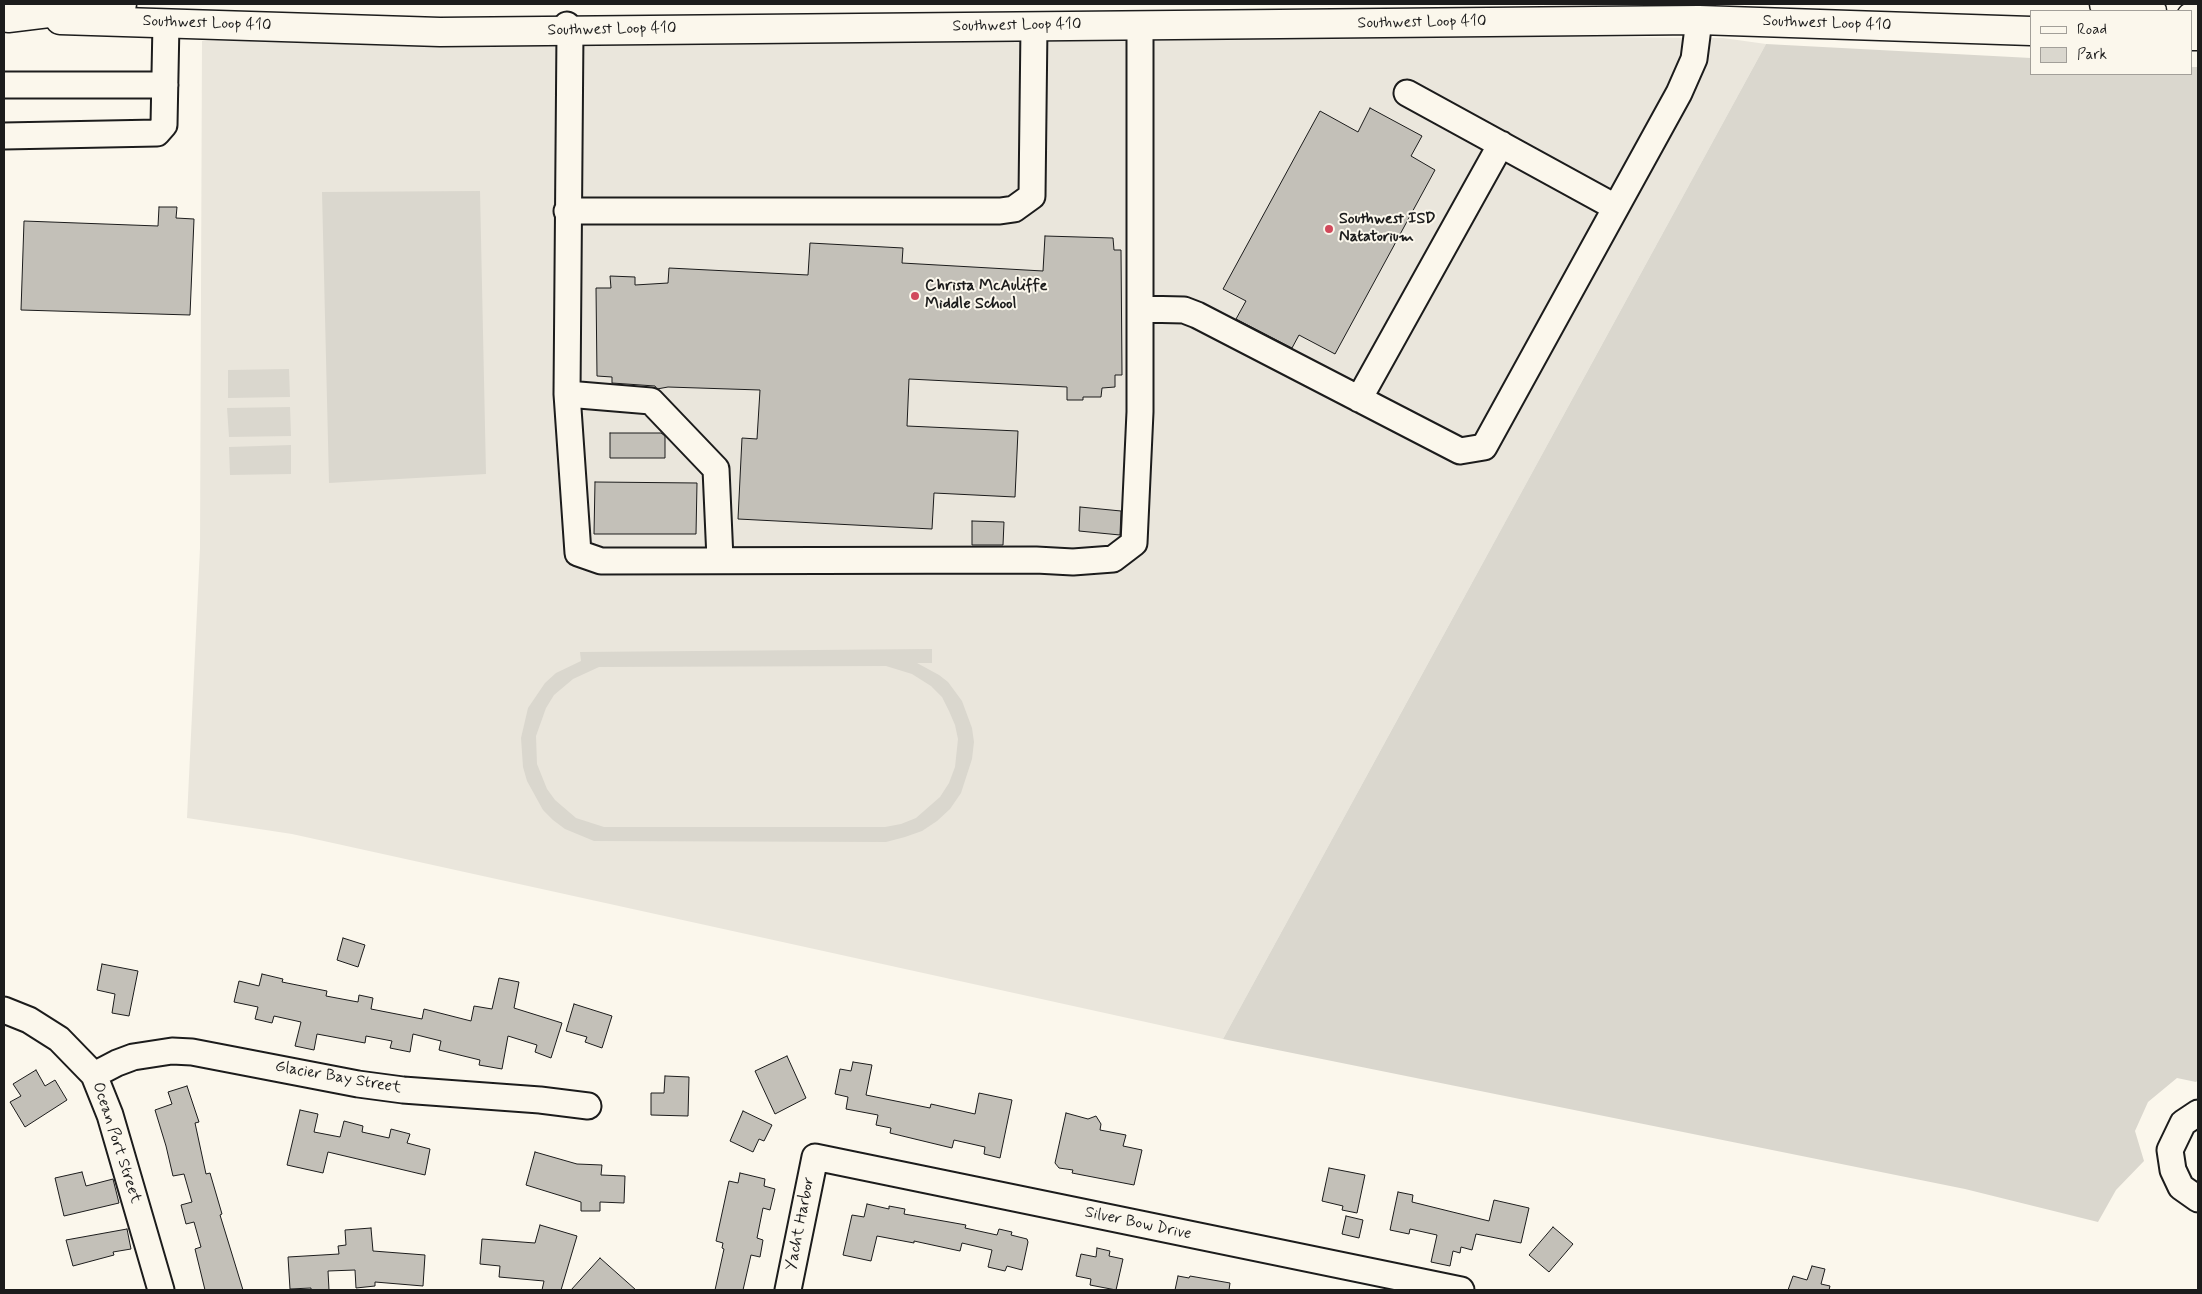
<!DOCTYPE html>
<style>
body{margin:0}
#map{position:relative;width:2202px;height:1294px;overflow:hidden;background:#fbf7ec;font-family:Mynerve,sans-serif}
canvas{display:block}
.frame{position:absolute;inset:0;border:5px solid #1c1c1c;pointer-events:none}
.legend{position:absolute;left:2030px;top:10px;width:162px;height:65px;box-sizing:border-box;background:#fbf7ec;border:1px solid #a29f99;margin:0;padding:6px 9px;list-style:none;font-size:15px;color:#1c1c1c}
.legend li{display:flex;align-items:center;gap:10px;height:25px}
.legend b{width:25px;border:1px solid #a29f99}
</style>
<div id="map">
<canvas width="2202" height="1294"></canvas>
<div class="frame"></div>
<ul class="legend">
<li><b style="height:6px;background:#fbf7ec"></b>Road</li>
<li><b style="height:14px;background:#dad7ce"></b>Park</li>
</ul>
</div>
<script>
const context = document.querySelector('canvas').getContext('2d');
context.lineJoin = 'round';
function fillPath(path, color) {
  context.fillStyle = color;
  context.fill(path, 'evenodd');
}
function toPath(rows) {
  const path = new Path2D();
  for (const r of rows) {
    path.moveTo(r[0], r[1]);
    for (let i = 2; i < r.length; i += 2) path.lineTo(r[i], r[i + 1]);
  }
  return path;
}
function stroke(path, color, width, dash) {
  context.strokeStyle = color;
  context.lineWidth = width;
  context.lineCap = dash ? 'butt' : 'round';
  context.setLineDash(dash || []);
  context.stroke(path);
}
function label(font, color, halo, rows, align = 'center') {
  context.font = font + ' Mynerve,sans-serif';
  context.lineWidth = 4;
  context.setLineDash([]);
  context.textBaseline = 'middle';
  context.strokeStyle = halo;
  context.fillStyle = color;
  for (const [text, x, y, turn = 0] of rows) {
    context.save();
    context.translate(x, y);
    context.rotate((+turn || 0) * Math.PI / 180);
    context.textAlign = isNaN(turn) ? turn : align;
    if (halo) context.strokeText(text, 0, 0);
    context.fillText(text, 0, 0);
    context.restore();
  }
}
const built = toPath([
 [1061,34,1723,38,1766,44,1223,1039,292,834,187,818,200,548,202,41]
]);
const green = toPath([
 [1766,44,2031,58,2031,74,2191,74,2191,67,2198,67,2198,1080,2196,1082,2177,1078,2148,1102,2135,1131,2144,1161,2116,1190,2098,1222,1965,1189,1223,1039],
 [480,191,486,474,329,483,322,192],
 [289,369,290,397,228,398,228,370],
 [290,407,291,436,229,437,227,408],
 [291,445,291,474,230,475,229,447],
 [932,649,932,663,917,663,939,675,948,682,962,701,972,728,974,742,972,759,961,793,950,809,937,821,922,831,905,837,886,842,594,841,565,829,553,820,543,810,527,781,523,767,521,738,528,708,545,683,556,673,581,661,580,652],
 [886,666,912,674,931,686,942,697,949,711,955,725,958,739,955,767,949,783,940,797,916,818,901,824,885,827,604,827,576,818,555,800,547,789,537,764,536,736,546,708,554,695,573,679,599,667]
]);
const building = toPath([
 [1370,108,1422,136,1411,156,1435,170,1335,354,1299,335,1292,348,1236,319,1246,301,1223,289,1320,111,1358,132,1370,108],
 [159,207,177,207,176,218,194,219,190,315,21,310,24,221,158,226,159,207],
 [1045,236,1113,238,1114,250,1121,250,1122,375,1115,375,1115,387,1102,388,1101,397,1083,397,1083,400,1067,400,1067,387,909,379,907,426,1018,431,1015,497,934,493,932,529,738,519,742,438,757,439,760,390,668,387,657,389,655,386,612,383,612,377,597,376,596,288,611,288,610,276,635,277,635,285,668,283,669,268,808,275,810,243,903,248,902,263,1043,271,1045,236],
 [610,433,661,433,665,436,665,458,610,458,610,433],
 [595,482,697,483,696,534,594,534,595,482],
 [1080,507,1121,511,1120,535,1079,531,1080,507],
 [972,521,1004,522,1003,545,972,545,972,521],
 [343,938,365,945,358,967,337,960,343,938],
 [102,964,138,971,129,1016,112,1013,115,994,97,990,102,964],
 [262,974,283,979,282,982,327,991,326,996,358,1002,359,995,373,998,371,1009,422,1019,424,1009,471,1021,474,1006,492,1009,499,978,519,982,514,1008,562,1023,551,1058,535,1052,537,1045,508,1036,502,1069,479,1065,480,1060,439,1050,441,1041,413,1034,410,1052,390,1048,392,1041,366,1036,365,1043,317,1034,314,1050,295,1046,301,1022,274,1016,272,1023,255,1019,258,1007,234,1002,239,981,259,986,262,974],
 [574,1004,612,1016,602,1048,585,1042,587,1037,566,1031,574,1004],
 [787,1056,806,1098,775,1114,755,1071,787,1056],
 [853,1062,872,1065,866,1095,930,1108,931,1104,975,1114,979,1093,1012,1100,1000,1158,984,1154,985,1147,954,1140,952,1148,890,1133,891,1128,876,1125,878,1115,846,1109,848,1097,835,1094,840,1069,851,1071,853,1062],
 [36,1070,45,1086,55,1080,67,1100,25,1127,10,1102,21,1096,13,1084,36,1070],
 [665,1076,689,1077,688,1116,651,1115,651,1093,664,1093,665,1076],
 [187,1086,199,1122,195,1123,206,1174,210,1173,222,1214,220,1215,243,1290,205,1290,195,1249,201,1247,194,1222,186,1224,181,1205,192,1202,184,1174,173,1176,166,1146,155,1110,172,1104,168,1092,187,1086],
 [300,1110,318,1114,314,1132,340,1137,344,1121,363,1126,362,1132,389,1138,391,1129,410,1134,407,1143,430,1149,425,1175,328,1152,323,1173,287,1165,300,1110],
 [743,1111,772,1125,764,1141,759,1139,753,1152,730,1141,743,1111],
 [1066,1113,1088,1119,1096,1116,1101,1124,1100,1130,1126,1135,1123,1146,1142,1150,1134,1185,1072,1173,1073,1170,1059,1168,1055,1163,1066,1113],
 [535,1152,577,1164,602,1165,601,1175,625,1176,624,1203,600,1202,600,1211,581,1211,581,1202,526,1185,535,1152],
 [1329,1168,1365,1175,1357,1213,1342,1210,1343,1206,1322,1201,1329,1168],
 [82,1172,86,1186,113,1179,119,1203,64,1216,55,1178,82,1172],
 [740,1173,765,1179,764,1186,775,1189,770,1210,763,1208,757,1238,763,1240,760,1257,751,1255,743,1290,715,1290,724,1249,722,1248,723,1243,716,1241,729,1181,738,1183,740,1173],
 [1398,1192,1413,1195,1412,1202,1489,1221,1494,1200,1529,1208,1521,1243,1476,1234,1472,1250,1461,1247,1460,1253,1453,1251,1450,1266,1431,1262,1437,1235,1410,1229,1409,1234,1390,1230,1398,1192],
 [867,1204,889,1209,889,1206,905,1209,904,1214,966,1225,965,1228,997,1235,999,1229,1012,1232,1011,1235,1027,1239,1028,1242,1022,1270,1007,1266,1005,1271,988,1267,992,1250,962,1243,960,1251,914,1241,914,1243,877,1236,871,1261,843,1255,852,1215,864,1217,867,1204],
 [1346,1216,1363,1220,1359,1238,1342,1234,1346,1216],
 [540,1225,577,1236,561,1290,542,1290,544,1281,499,1277,500,1266,480,1264,482,1239,535,1243,540,1225],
 [1553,1227,1573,1244,1549,1272,1529,1255,1553,1227],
 [371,1228,373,1251,425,1255,423,1286,375,1282,375,1286,356,1288,355,1270,328,1271,329,1290,311,1290,311,1288,290,1289,288,1257,339,1254,338,1246,346,1245,345,1230,371,1228],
 [127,1229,131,1249,113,1252,114,1255,73,1266,66,1240,127,1229],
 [1097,1248,1110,1251,1109,1256,1123,1259,1116,1290,1090,1285,1091,1279,1076,1276,1081,1254,1096,1257,1097,1248],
 [600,1258,636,1290,571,1290,600,1258],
 [1812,1266,1825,1269,1821,1284,1830,1286,1829,1290,1788,1290,1793,1276,1807,1280,1812,1266],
 [1178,1276,1189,1278,1190,1276,1230,1283,1229,1290,1175,1290,1178,1276]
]);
const minor = toPath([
 [567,25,570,31,567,394,578,553,601,561,1036,560,1073,562,1113,559,1134,543,1140,412,1140,25],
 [4,85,165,85],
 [1407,93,1615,207],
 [4,136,157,133,164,125,166,23],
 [567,211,1000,211,1014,209,1032,196,1034,26],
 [1140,309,1184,310,1197,315,1460,451,1484,447,1679,93,1694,59,1699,20],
 [567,394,651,401,716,469,720,559],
 [1359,399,1501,144],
 [4,1010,29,1020,59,1039,94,1075,110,1115,161,1290],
 [94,1075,117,1063,133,1057,172,1051,192,1052,358,1084,403,1090,540,1100,588,1106],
 [2198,1113,2183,1123,2170,1150,2173,1170,2181,1187,2198,1199],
 [788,1290,815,1157,1461,1290]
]);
const major = toPath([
 [60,20,440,32,1699,20,2031,31],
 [2191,36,2198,36]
]);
const highway = toPath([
 [2104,4,2152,11],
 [2191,17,2198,19],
 [8,18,122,4]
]);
const markers = [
 [1329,229,5,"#d1495b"],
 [915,296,5,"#d1495b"]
];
const streetNames = [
 ["Southwest Loop 410",1422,23,-1],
 ["Southwest Loop 410",207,24,2],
 ["Southwest Loop 410",1827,24,2],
 ["Southwest Loop 410",1017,26,-1],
 ["Southwest Loop 410",612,30,-1],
 ["Glacier Bay Street",338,1078,10],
 ["Ocean Port Street",116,1143,72],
 ["Yacht Harbor",801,1224,-79],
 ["Silver Bow Drive",1138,1224,12]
];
const poiNames = [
 ["Southwest ISD",1339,220],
 ["Natatorium",1339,238],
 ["Christa McAuliffe",925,287],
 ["Middle School",925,305]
];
fillPath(built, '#eae6dc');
fillPath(green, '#dad7ce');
fillPath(building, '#c3c0b8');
stroke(building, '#1c1c1c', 1);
stroke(minor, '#1c1c1c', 29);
stroke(major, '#1c1c1c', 31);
stroke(highway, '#1c1c1c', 31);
stroke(minor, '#fbf7ec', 25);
stroke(major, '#fbf7ec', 28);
stroke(highway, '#fbf7ec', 28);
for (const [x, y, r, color] of markers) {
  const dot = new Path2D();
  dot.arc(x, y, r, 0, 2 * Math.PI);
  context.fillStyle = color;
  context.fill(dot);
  stroke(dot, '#fbf7ec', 2);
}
label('16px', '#1c1c1c', '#fbf7ec', streetNames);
label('bold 16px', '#1c1c1c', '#fbf7ec', poiNames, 'left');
</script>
